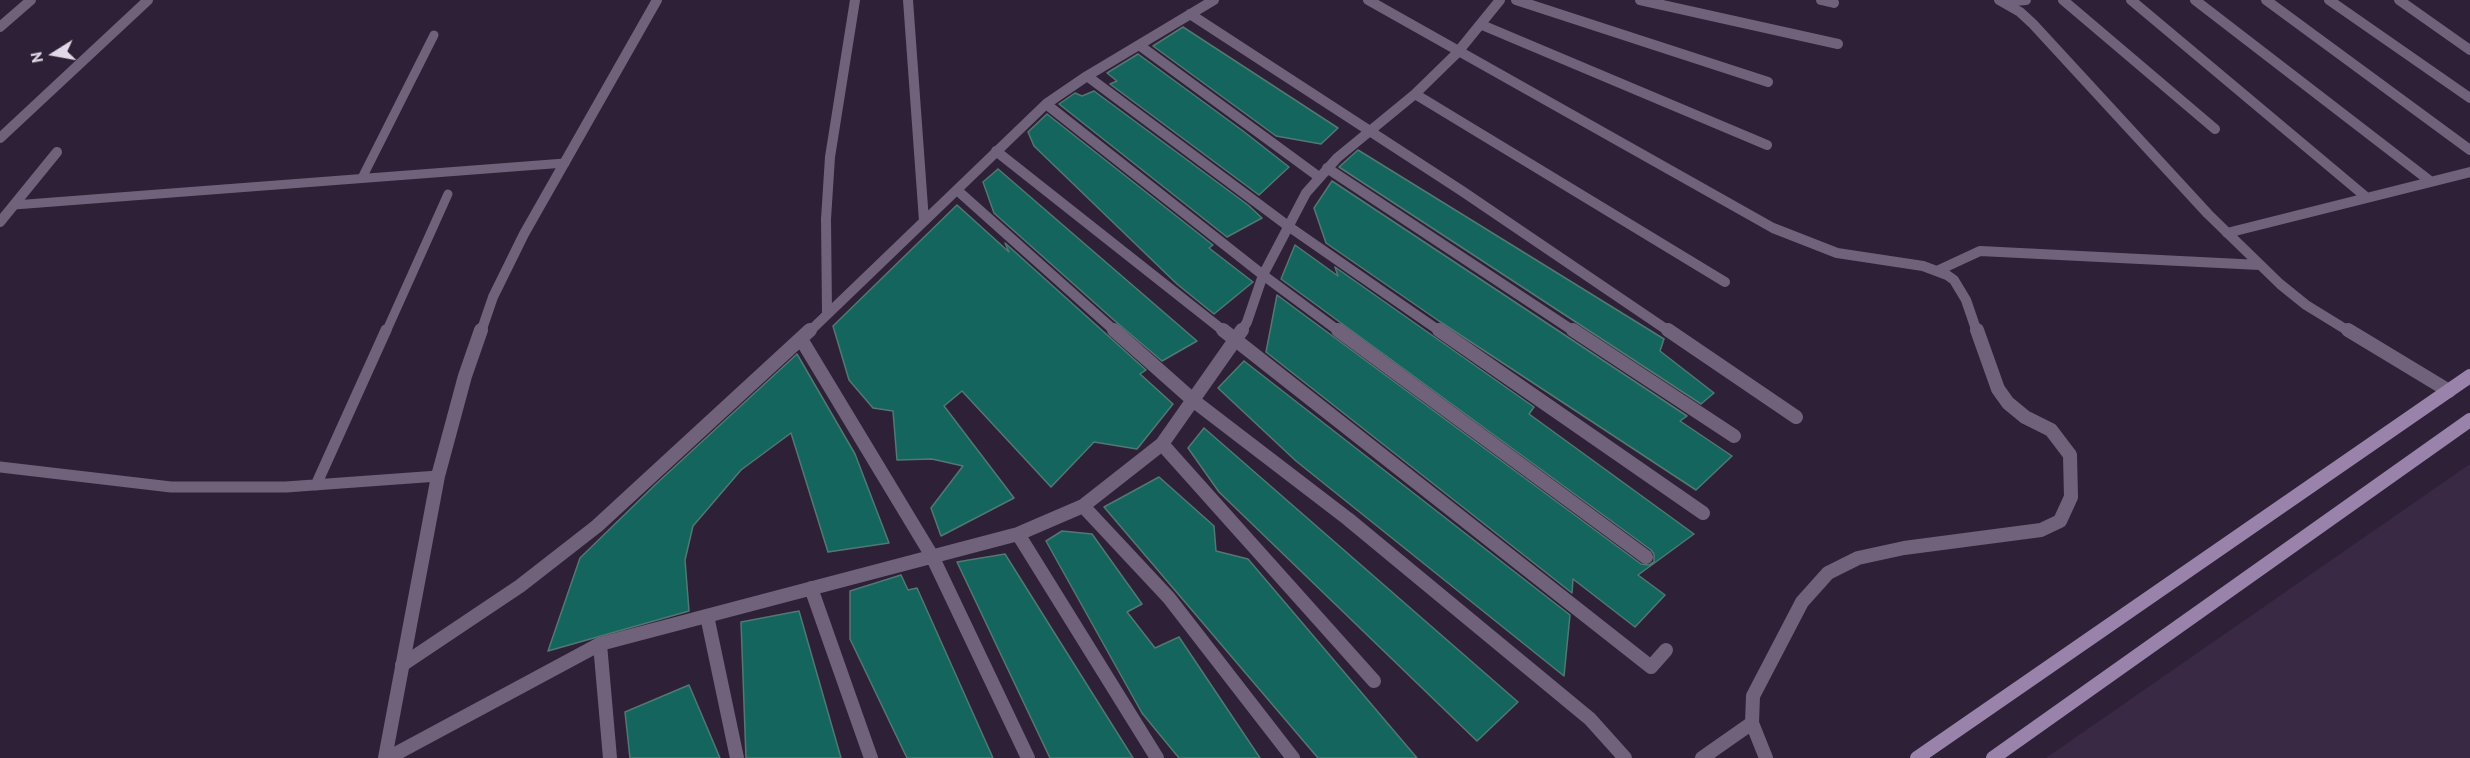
<!DOCTYPE html>
<style>
body{margin:0}
#map{position:relative;width:2470px;height:758px;overflow:hidden;background:#2e2137;font-family:"PT Sans",sans-serif}
canvas{display:block}
.north{position:absolute;left:24px;top:24px;width:60px;height:60px;-webkit-text-stroke:4px #2e2137;paint-order:stroke;rotate:259deg;font-size:16px;font-weight:700;line-height:24px;text-align:center;color:#e2d9e8}
.north::after{content:'';display:block;margin:auto;width:21px;height:27px;background:#e2d9e8;clip-path:polygon(50% 0,100% 100%,50% 72%,0 100%)}
</style>
<div id="map">
<canvas width="2470" height="758"></canvas>
<div class="north">N</div>
</div>
<script>
const context = document.querySelector('canvas').getContext('2d');
context.lineJoin = 'round';
function fillPath(path, color) {
  context.fillStyle = color;
  context.fill(path, 'evenodd');
}
function toPath(rows) {
  const path = new Path2D();
  for (const r of rows) {
    path.moveTo(r[0], r[1]);
    for (let i = 2; i < r.length; i += 2) path.lineTo(r[i], r[i + 1]);
  }
  return path;
}
function stroke(path, color, width, dash) {
  context.strokeStyle = color;
  context.lineWidth = width;
  context.lineCap = dash ? 'butt' : 'round';
  context.setLineDash(dash || []);
  context.stroke(path);
}
const built = toPath([
 [2470,464,2470,758,2046,758]
]);
const building = toPath([
 [1183,27,1338,128,1321,144,1276,136,1153,46,1183,27],
 [1138,54,1243,131,1289,167,1259,195,1110,84,1117,81,1107,73,1138,54],
 [1094,91,1248,205,1262,218,1227,237,1059,104,1075,93,1082,96,1094,91],
 [1047,114,1213,245,1209,248,1253,282,1214,314,1177,284,1034,146,1028,132,1047,114],
 [1358,150,1664,339,1660,351,1714,393,1701,404,1339,167,1358,150],
 [998,169,1197,341,1162,361,1115,321,994,213,983,182,998,169],
 [1332,181,1687,416,1680,421,1732,456,1696,490,1439,321,1326,243,1314,208,1332,181],
 [957,205,1009,252,1005,243,1105,333,1146,370,1140,374,1173,404,1137,449,1094,442,1051,487,962,391,944,406,1014,498,941,536,931,508,963,466,932,459,897,460,893,411,873,408,849,380,833,326,957,205],
 [1295,245,1338,276,1335,267,1534,407,1529,414,1694,534,1638,575,1665,595,1635,627,1573,579,1572,593,1266,352,1277,295,1641,564,1649,565,1654,562,1654,554,1651,550,1281,279,1295,245],
 [797,354,855,454,889,543,828,552,791,433,741,470,693,526,685,560,689,611,548,651,580,558,656,484,797,354],
 [1244,361,1570,615,1564,676,1296,461,1218,388,1244,361],
 [1204,428,1518,702,1477,741,1219,492,1188,448,1204,428],
 [1159,477,1214,526,1216,551,1248,559,1417,758,1318,758,1104,507,1159,477],
 [1062,531,1092,534,1142,604,1127,612,1155,648,1179,637,1260,758,1179,758,1142,713,1046,541,1062,531],
 [1005,554,1062,645,1133,758,1050,758,957,562,1005,554],
 [901,575,908,590,917,588,993,758,907,758,850,639,850,591,901,575],
 [799,611,841,758,746,758,741,622,799,611],
 [689,685,720,758,630,758,625,712,689,685]
]);
const serviceFar1 = toPath([
 [363,176,434,35],
 [14,205,565,163],
 [386,332,448,194]
]);
const service = toPath([
 [0,467,171,487,286,487,438,476],
 [316,485,386,330]
]);
const minorFar1 = toPath([
 [908,0,924,221],
 [1368,0,1773,228,1837,253,1923,266,1947,275,1954,280,1966,300,1977,332],
 [1516,0,1768,82],
 [1640,0,1838,44],
 [1821,0,1834,3],
 [1999,0,2020,12,2033,24,2208,214,2280,284,2306,305,2350,332],
 [2063,0,2215,129],
 [2131,0,2366,197],
 [2195,0,2430,181],
 [2266,0,2470,150],
 [2329,0,2470,98],
 [2399,0,2470,50],
 [2003,2,2026,0],
 [1190,14,1462,191,1670,332],
 [1482,25,1767,145],
 [0,27,31,0],
 [1139,45,1319,177],
 [1087,76,1288,226,1441,332],
 [1415,94,1725,282],
 [1046,104,1263,275,1340,332],
 [0,138,148,0],
 [996,151,1225,332],
 [1327,168,1575,332],
 [957,190,1116,332],
 [0,222,57,152],
 [2227,233,2470,172],
 [1939,270,1980,251,2260,265],
 [827,313,826,219,830,157,855,0],
 [809,332,1046,104,1087,76,1214,0],
 [1241,332,1247,322,1263,275,1306,193,1337,158,1415,94,1457,53,1500,0]
]);
const minor = toPath([
 [1114,330,1194,401,1348,519,1590,719,1625,758],
 [1223,330,1651,667,1666,650],
 [1338,330,1646,557],
 [1439,330,1703,513],
 [1573,330,1734,436],
 [1668,330,1796,417],
 [2348,330,2449,391],
 [801,339,932,556,1028,758],
 [1162,444,1374,681],
 [1083,506,1169,598,1293,758],
 [1018,534,1157,758],
 [811,588,871,758],
 [707,616,737,758],
 [600,644,610,758],
 [402,665,520,586,597,526,810,330],
 [388,758,600,644,1018,534,1083,506,1162,444,1242,330],
 [1702,758,1752,723],
 [1766,758,1752,723,1753,696,1802,602,1828,573,1858,558,1904,548,2041,530,2060,521,2071,497,2070,455,2051,430,2025,417,2008,403,1998,389,1977,330]
]);
const tertiaryFar1 = toPath([
 [481,332,493,297,524,234,657,0]
]);
const tertiary = toPath([
 [385,758,438,476,465,376,481,330]
]);
const secondary = toPath([
 [1917,758,2470,376],
 [1993,758,2470,420]
]);
fillPath(built, '#392944');
fillPath(building, '#14655d');
stroke(building, '#527873', 1.5);
stroke(serviceFar1, '#71627b', 9);
stroke(service, '#71627b', 11);
stroke(minorFar1, '#71627b', 10);
stroke(minor, '#71627b', 14);
stroke(tertiaryFar1, '#71627b', 10);
stroke(tertiary, '#71627b', 14);
stroke(secondary, '#9a83ab', 14);
</script>
